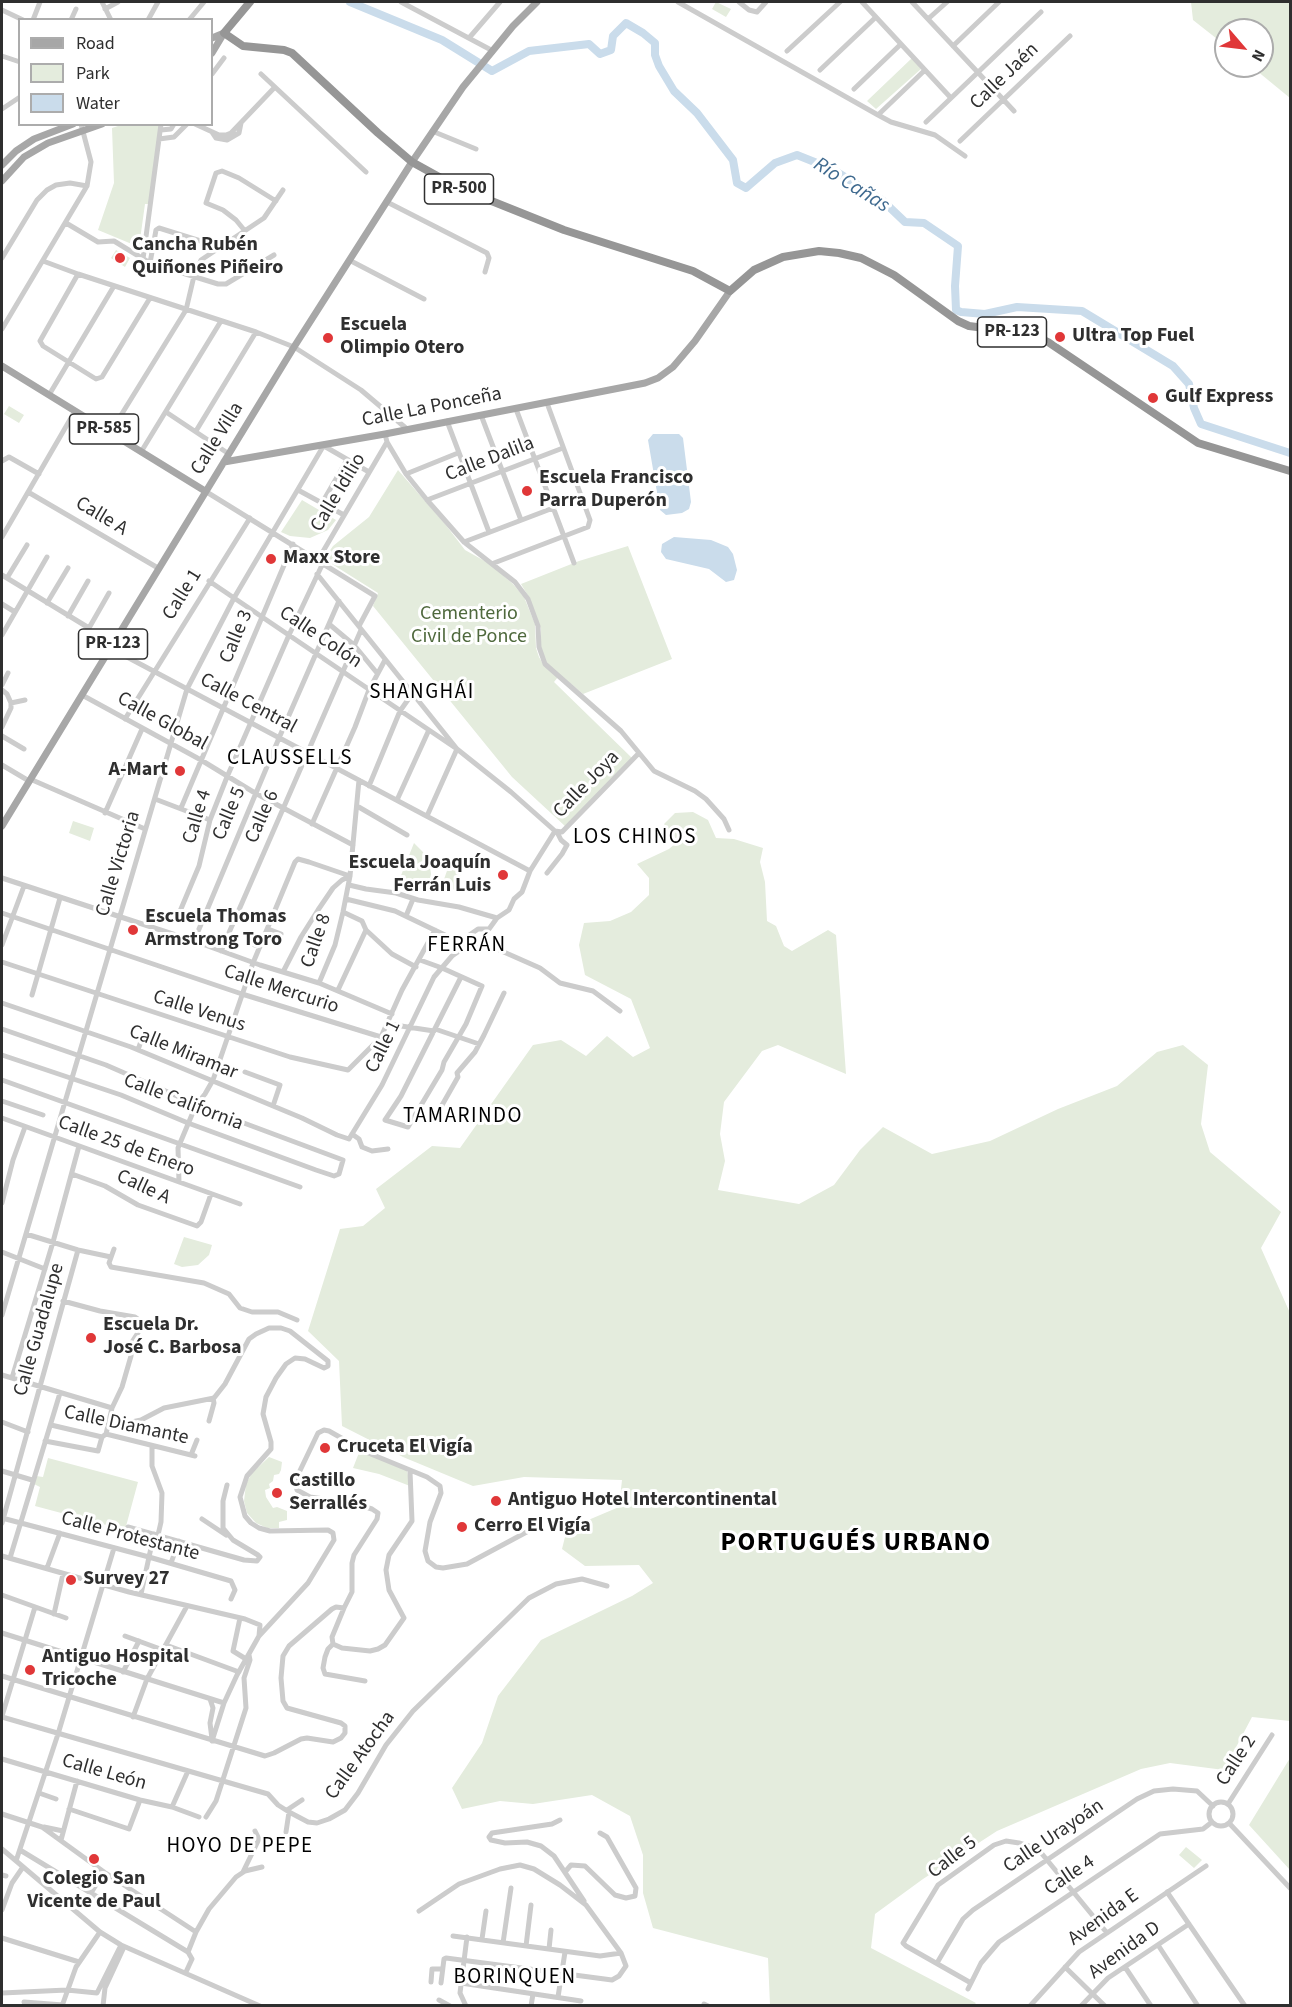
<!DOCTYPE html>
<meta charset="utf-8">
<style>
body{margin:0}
#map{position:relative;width:1292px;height:2007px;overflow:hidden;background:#fff;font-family:"Source Sans 3",sans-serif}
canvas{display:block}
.frame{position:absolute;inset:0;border:3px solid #2f2f2f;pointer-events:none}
.legend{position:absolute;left:18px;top:18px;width:195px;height:108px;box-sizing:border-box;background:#fff;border:2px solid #acacac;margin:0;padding:8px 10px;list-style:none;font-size:18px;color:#2f2f2f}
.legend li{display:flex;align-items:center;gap:12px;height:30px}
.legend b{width:30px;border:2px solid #acacac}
.north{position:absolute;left:1214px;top:18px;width:60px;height:60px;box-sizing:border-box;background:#fff;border:2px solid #acacac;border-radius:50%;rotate:118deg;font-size:16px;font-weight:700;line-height:24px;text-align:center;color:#2f2f2f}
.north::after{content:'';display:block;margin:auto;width:21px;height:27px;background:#e03738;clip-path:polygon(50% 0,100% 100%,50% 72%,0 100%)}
</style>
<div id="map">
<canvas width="1292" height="2007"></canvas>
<div class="frame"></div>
<ul class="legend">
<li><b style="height:8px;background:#a7a7a7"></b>Road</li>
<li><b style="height:16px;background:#e4ecdd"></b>Park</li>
<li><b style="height:16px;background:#cadceb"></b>Water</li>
</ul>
<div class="north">N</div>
</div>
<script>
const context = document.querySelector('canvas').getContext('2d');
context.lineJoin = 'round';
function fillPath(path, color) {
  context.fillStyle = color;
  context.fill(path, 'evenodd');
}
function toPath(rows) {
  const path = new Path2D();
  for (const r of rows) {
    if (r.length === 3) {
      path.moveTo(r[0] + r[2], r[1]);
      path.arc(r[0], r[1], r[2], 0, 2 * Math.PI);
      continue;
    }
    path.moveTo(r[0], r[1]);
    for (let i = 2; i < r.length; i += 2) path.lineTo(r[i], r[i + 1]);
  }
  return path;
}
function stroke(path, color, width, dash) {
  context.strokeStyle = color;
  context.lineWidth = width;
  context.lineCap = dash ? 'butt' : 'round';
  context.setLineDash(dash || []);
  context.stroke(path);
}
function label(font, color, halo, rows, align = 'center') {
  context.font = font + ' "Source Sans 3",sans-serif';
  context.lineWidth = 6;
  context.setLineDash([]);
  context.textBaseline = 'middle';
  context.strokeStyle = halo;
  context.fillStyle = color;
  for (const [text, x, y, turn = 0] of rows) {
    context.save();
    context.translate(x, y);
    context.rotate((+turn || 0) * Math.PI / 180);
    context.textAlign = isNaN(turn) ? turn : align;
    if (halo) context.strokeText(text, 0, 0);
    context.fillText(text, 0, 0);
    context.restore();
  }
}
const green = toPath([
 [716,2,731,9,726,17,712,9],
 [1191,2,1290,2,1290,98,1251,66,1262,66,1262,30,1226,30,1226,46,1193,20],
 [912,58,921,69,876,109,867,101],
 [121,125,160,125,149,204,145,204,139,247,98,230,114,183,112,128],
 [116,250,130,258,125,267,111,258],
 [9,406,24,415,19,423,4,414],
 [398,470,445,524,465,550,490,564,513,584,524,597,535,624,536,648,539,657,543,664,558,677,554,682,632,758,566,827,512,777,373,606,378,593,324,559,333,546,369,517],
 [302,500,336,520,328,530,310,538,290,536,281,532],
 [628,546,672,659,583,694,545,662,541,647,541,629,530,599,521,584,579,561],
 [693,812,708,820,716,838,734,839,763,848,760,862,765,882,767,921,776,926,784,946,792,951,828,930,836,935,846,1074,778,1045,762,1051,724,1102,720,1134,725,1161,718,1190,799,1204,834,1185,860,1150,883,1127,932,1154,990,1141,1058,1109,1117,1086,1157,1052,1183,1045,1208,1065,1201,1124,1210,1152,1281,1212,1261,1248,1290,1313,1290,1721,1252,1717,1224,1770,1170,1763,1141,1769,997,1831,923,1879,875,1914,871,1948,976,2003,974,2005,770,2005,768,1958,653,1928,643,1893,643,1855,630,1816,592,1795,533,1804,500,1801,462,1809,452,1788,482,1743,498,1696,541,1640,632,1596,653,1583,639,1565,585,1566,562,1549,567,1529,619,1507,622,1480,524,1477,473,1486,403,1457,342,1426,339,1361,308,1331,340,1229,363,1226,385,1208,376,1189,432,1146,460,1148,533,1045,561,1040,586,1056,607,1036,633,1057,650,1048,631,999,585,975,579,945,584,923,610,921,631,912,649,895,649,878,637,864,669,849,678,841,664,824,675,813],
 [73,821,94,828,90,841,69,833],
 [414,843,424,853,430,867,431,874,428,888,400,878],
 [449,865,463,870,455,890,442,885],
 [184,1237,212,1245,209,1255,198,1265,182,1267,174,1264],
 [360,1450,407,1470,410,1486,379,1474,353,1468],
 [269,1457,282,1462,281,1470,279,1474,274,1475,273,1481,269,1484,270,1488,265,1490,266,1497,273,1508,277,1507,287,1511,287,1520,279,1522,279,1528,267,1528,256,1523,247,1513,244,1501,246,1484,252,1473],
 [48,1458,138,1482,125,1530,35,1506,40,1487,34,1484,36,1476,43,1477],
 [1290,1758,1290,1870,1249,1825],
 [170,1838,185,1842,182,1851,167,1847],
 [1186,1847,1202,1860,1194,1868,1179,1855]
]);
const water = toPath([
 [653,434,679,434,683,438,691,502,689,509,682,513,666,515,660,510,648,440],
 [674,537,711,540,728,547,733,554,737,570,734,580,726,582,709,569,666,559,661,552,662,544]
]);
const river = toPath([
 [350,2,442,40,492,71,529,51,589,44,600,54,611,50,613,36,626,23,643,33,655,43,655,55,659,66,674,91,697,113,733,160,737,183,746,188,775,163,797,155,832,169,883,201,905,222,924,223,958,246,955,286,956,310,961,312,985,314,1017,307,1082,311,1173,366,1189,384,1194,408,1201,424,1290,453]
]);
const minor = toPath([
 [102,2,111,20],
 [401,2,493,51],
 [678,2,878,115,891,122,935,135,965,156],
 [739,2,749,10,757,12,766,2],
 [862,2,951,98],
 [912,2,1014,111],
 [105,9,118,2],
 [2,10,23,20],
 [928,19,947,2],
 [33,20,40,2],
 [71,20,76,9],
 [148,20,158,2],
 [189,20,204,2],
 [469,38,500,2],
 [953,46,999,2],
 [787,51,840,2],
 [2,56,20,62],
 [820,70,876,17],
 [212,74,224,58],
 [261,74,366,172],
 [854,89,901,44],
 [2,109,20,97],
 [878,115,925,70],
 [926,122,1041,12],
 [195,124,219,135,226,135,231,133,275,87],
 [161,130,171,129,174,124],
 [432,131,476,149],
 [212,132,216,138,227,140,239,133,241,123],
 [159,139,174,137,187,124],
 [960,141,1070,36],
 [387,202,487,253,489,258,485,272],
 [66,223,98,242,114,241,150,263,218,284,226,284,274,255],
 [245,231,236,220,223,210,206,203,216,173,222,171,239,178,276,201],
 [2,258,37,200,47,190,56,185,70,183,87,186],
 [143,259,161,124],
 [43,261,78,274,256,332,294,347,361,390,407,429],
 [351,261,424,299],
 [150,263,156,230,159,228,207,243,212,250],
 [78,274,40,341,43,346,96,379,102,377,150,298],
 [2,329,87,186,91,162,81,124],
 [49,395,114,286],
 [516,409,574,563],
 [166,412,229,454],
 [481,415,521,520],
 [447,421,489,532],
 [196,431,256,332],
 [110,433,186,310,194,276,201,260,264,218,283,190],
 [385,434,387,442,406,474,427,500,464,542,515,582,528,599,538,626,539,647,545,664,621,731,654,771,695,791,706,799,724,819,729,830],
 [324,446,369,472],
 [141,452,221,321],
 [2,461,9,457,39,474],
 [406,474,458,453],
 [298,490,344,515],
 [205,491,375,596,359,626],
 [28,492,158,568],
 [427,500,563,448],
 [322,503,347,460],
 [2,537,75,411],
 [464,542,582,497],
 [318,560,387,442],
 [494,563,588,527,590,520,547,403],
 [317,574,457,749,427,816],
 [2,575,89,628,109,593],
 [7,578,27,545],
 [209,581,457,749,511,792,555,831],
 [47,603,68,568],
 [2,604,15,612],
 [68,616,88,581],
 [329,624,354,645,377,673],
 [2,635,47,557],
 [110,648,530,871],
 [2,685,8,673],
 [2,690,7,694,11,703,11,708,2,727],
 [82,695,201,760,255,793,353,845],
 [11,703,25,700],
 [125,719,250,518],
 [2,736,24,749],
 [2,765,29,781],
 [30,779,145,829],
 [369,786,400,711,412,694],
 [155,799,210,820],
 [397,800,428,732],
 [357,806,407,835],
 [181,808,293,544],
 [105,813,142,729],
 [312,824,355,727,369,690,385,660],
 [555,831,562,832,639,753],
 [547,873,562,854,567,845,561,840,557,832],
 [2,878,194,941,260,965,319,983,392,1014],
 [349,885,366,889,396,893,418,900,459,907,497,918],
 [346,899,395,911,447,936,497,949,540,968,560,983,593,991,620,1011],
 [343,912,362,921,366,930,392,954,416,967],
 [2,913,242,994,381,1037],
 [178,916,199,866,210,820,227,777,289,635,323,563],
 [406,916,413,899],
 [268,929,281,934],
 [194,941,279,738,339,601],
 [249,943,260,947],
 [2,945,24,886],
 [221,951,361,630],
 [420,960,442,968,482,986,466,1024,444,1062,442,1070,408,1127,385,1120,401,1096,461,977],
 [2,962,290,1057,348,1070,381,1037,402,990,435,930],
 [283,972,301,937,318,910,333,888,342,880,350,876],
 [319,983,335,945,343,912,350,876,359,780],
 [338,990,366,930],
 [32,995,60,898],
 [2,1003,131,1047,302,1118,337,1135,349,1139,382,1085,434,977,452,956,462,949,468,936,478,929,489,929,497,918,509,910,514,899,522,892,530,871,555,831],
 [388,1024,434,1031],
 [2,1029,106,1065,209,1110,343,1160,339,1174,334,1176,316,1170,188,1123,121,1095,2,1055],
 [435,1029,479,1044],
 [138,1050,142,1038],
 [245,1072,280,1085,273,1106],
 [2,1080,300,1187],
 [2,1101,43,1115],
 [2,1118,240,1204],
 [433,1121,458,1077,457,1073,475,1052,484,1035,504,993],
 [352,1134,359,1139,362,1147,372,1151,388,1149],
 [72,1174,105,1186,138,1205,197,1226,201,1222,211,1194],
 [179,1182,178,1148,196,1105,205,1094,213,1080,253,963,295,862,298,859,309,862,350,876],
 [2,1203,13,1160,25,1127],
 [26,1234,78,1250,111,1257],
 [114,1249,109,1263,111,1267,204,1283,229,1294,240,1308,252,1312,278,1312,297,1320],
 [2,1252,45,1269],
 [63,1301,100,1311,135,1317,142,1322,141,1328,132,1342,131,1356,122,1387,112,1408,106,1434],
 [2,1315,187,689,234,598,324,445],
 [2,1375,112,1408],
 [12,1378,53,1242,79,1146],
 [209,1421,214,1403,213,1398],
 [2,1422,28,1432],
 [51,1425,102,1437,106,1434,195,1456],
 [109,1427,141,1420,164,1408,214,1398,225,1384,249,1339,256,1334,269,1328,281,1328,290,1331,328,1361,328,1366,324,1368,305,1359,295,1358,286,1364,276,1378,266,1397,263,1414,271,1442,271,1449,247,1476,240,1497,245,1516,251,1523,259,1528,270,1531,328,1530,333,1533,334,1540,308,1583,259,1636,237,1675,224,1703,212,1741],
 [45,1441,98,1451,102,1437],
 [152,1446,152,1466,162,1493,161,1522,158,1535],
 [191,1455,197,1440],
 [2,1471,32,1480],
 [410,1471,412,1521,389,1555,386,1570,389,1590,404,1618,385,1645,378,1649,370,1651,342,1648,333,1644,332,1637,344,1608,352,1592,352,1563,354,1555,377,1519,378,1513,372,1509,352,1503,310,1497,297,1490,295,1481,318,1433,324,1430,329,1431,366,1452,427,1477,440,1486,441,1493,430,1522,425,1551,428,1561,436,1567,443,1568,467,1564,536,1527,539,1521],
 [2,1518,149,1557,231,1581,235,1590,231,1599],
 [202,1519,226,1535],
 [2,1523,78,1250],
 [128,1527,244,1560,257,1561,260,1557,258,1555,233,1540,223,1528,223,1501,227,1485],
 [2,1556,129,1592,245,1619,260,1625,259,1636],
 [10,1558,60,1393],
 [171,1563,179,1541],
 [47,1568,60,1533],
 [141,1594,154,1534],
 [2,1595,66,1618],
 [54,1614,63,1574],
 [240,1618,233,1651,246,1659],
 [2,1633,224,1703],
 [125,1636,163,1650],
 [333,1644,328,1649,325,1657,323,1668,325,1674,365,1681],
 [166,1645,239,1672],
 [123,1672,139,1641],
 [2,1676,265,1756,274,1753,301,1739,307,1738,333,1742,341,1738,345,1733,345,1726,341,1723,287,1708,283,1701,281,1678,283,1656,289,1646,332,1609,336,1607,344,1608],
 [210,1699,213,1708,210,1723,212,1739],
 [2,1716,35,1607],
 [2,1717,268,1794,278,1805,289,1812,308,1822,317,1823,329,1819,345,1810,358,1793,386,1745,413,1711,529,1598,556,1584,582,1579,607,1586],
 [133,1717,147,1679,187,1606],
 [2,1759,140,1800,172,1807,199,1817],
 [39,1793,56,1799],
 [1221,1814,12],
 [1228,1804,1272,1735],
 [172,1807,188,1771],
 [69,1809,129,1829,140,1800],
 [287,1810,302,1800],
 [2,1814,42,1827,104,1872,196,1932],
 [206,1817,216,1801,246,1708,244,1678,250,1660,249,1655],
 [560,1820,552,1824,492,1833,489,1837,491,1840,505,1843,527,1842,541,1846,554,1856,584,1901],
 [1229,1823,1290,1888],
 [44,1827,63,1831],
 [286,1832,289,1812],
 [61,1840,77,1781],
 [2,1849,100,1932,121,1945,260,2006],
 [20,1850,188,1952],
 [16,1861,58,1734,114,1548],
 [243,1872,259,1839,255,1831],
 [565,1872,571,1865,585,1866,615,1895,626,1898,635,1896,636,1888,607,1837,600,1833],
 [2,1875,6,1876],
 [1167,1892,1245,2006],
 [91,1893,104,1872],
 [2,1910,12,1883,23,1867],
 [419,1911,459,1884,500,1869,520,1865,534,1869,560,1885,586,1905,621,1953,626,1966,619,1976,612,1980,446,1958,444,1959,441,1983],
 [453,1936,600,1956,621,1953],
 [2,1938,79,1962],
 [482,1939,486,1911],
 [503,1943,511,1888],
 [1158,1945,1198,2006],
 [526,1946,531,1905],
 [549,1949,551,1930],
 [937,1963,963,1919,973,1910,1137,1799,1154,1791,1173,1789,1197,1791,1213,1806],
 [1065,1967,1105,2006],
 [1125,1967,1151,2006],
 [186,1972,192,1959,188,1952,196,1932,209,1909,236,1877,245,1871,262,1867],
 [431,1982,432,1969,442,1969],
 [461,1983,581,2001],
 [971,1983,906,1946,903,1943,938,1885,994,1845,1006,1841,1019,1843,1038,1849,1107,1933],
 [968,1989,981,1963,999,1942,1160,1834,1203,1829,1212,1822],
 [2,1993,67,1990,97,1993,121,1945],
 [558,1997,565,1952],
 [439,2000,450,2006],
 [24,2002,63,2005],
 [704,2004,708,2006],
 [62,2006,76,1967,100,1932],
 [103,2006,105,1988,124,1947],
 [466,2006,460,1993,467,1937],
 [531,2006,533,1994],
 [1030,2006,1079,1952,1206,1866],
 [1081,2006,1108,1978,1189,1924]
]);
const major = toPath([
 [212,38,224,33],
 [212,53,224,33],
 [2,165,16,151,34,139,73,124],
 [2,181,24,157,48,143,102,124],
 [2,366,205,491],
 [224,462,385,434,645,383,658,378,673,367,695,341,730,291],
 [2,826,294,347,412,162,463,87,513,26,537,2]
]);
const highway = toPath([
 [250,2,224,33,243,46,284,50,292,53,378,133,412,162,459,188,564,230,693,271,730,291,754,270,783,257,819,251,839,253,861,258,894,275,958,321,969,326,1031,334,1048,342,1198,443,1290,471]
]);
const markers = [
 [120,258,6,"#e03738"],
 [1060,337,6,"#e03738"],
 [328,338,6,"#e03738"],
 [1153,398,6,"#e03738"],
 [527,491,6,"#e03738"],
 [271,559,6,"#e03738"],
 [180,771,6,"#e03738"],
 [503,875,6,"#e03738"],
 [133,930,6,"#e03738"],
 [91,1338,6,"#e03738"],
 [325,1448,6,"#e03738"],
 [277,1493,6,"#e03738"],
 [496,1501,6,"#e03738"],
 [462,1527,6,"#e03738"],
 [71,1580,6,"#e03738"],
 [30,1670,6,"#e03738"],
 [94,1859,6,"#e03738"]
];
const shields = [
 [459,189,69],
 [1012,332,69],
 [104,429,69],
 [113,644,69]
];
const shieldNames = [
 ["PR-500",459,189],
 ["PR-123",1012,332],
 ["PR-585",104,429],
 ["PR-123",113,644]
];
const streetNames = [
 ["Calle Jaén",1005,77,-44],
 ["Calle La Ponceña",432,408,-11],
 ["Calle Villa",218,439,-58],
 ["Calle Dalila",490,460,-21],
 ["Calle Idilio",339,493,-59],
 ["Calle A",101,517,31],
 ["Calle 1",183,595,-58],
 ["Calle 3",237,637,-67],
 ["Calle Colón",320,638,34],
 ["Calle Central",248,704,28],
 ["Calle Global",162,722,29],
 ["Calle Joya",587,785,-46],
 ["Calle 5",230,814,-67],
 ["Calle 4",198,817,-73],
 ["Calle 6",263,817,-66],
 ["Calle Victoria",119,864,-73],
 ["Calle 8",317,941,-71],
 ["Calle Mercurio",281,990,18],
 ["Calle Venus",199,1012,18],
 ["Calle 1",384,1047,-64],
 ["Calle Miramar",183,1053,22],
 ["Calle California",183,1103,21],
 ["Calle 25 de Enero",126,1147,20],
 ["Calle A",143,1188,25],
 ["Calle Guadalupe",40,1330,-74],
 ["Calle Diamante",126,1426,12],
 ["Calle Protestante",130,1537,15],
 ["Calle Atocha",361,1756,-54],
 ["Calle 2",1237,1761,-57],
 ["Calle León",104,1773,16],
 ["Calle Urayoán",1054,1837,-34],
 ["Calle 5",953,1858,-38],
 ["Calle 4",1070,1876,-34],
 ["Avenida E",1104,1918,-36],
 ["Avenida D",1125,1951,-36]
];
const poiNames = [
 ["Cancha Rubén",132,246],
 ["Quiñones Piñeiro",132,269],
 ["Escuela",340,326],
 ["Olimpio Otero",340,349],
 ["Ultra Top Fuel",1072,337],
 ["Gulf Express",1165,398],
 ["Escuela Francisco",539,479],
 ["Parra Duperón",539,502],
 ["Maxx Store",283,559],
 ["A-Mart",168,771,"right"],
 ["Escuela Joaquín",491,864,"right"],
 ["Ferrán Luis",491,887,"right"],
 ["Escuela Thomas",145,918],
 ["Armstrong Toro",145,941],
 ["Escuela Dr.",103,1326],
 ["José C. Barbosa",103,1349],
 ["Cruceta El Vigía",337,1448],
 ["Castillo",289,1482],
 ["Serrallés",289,1505],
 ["Antiguo Hotel Intercontinental",508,1501],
 ["Cerro El Vigía",474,1527],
 ["Survey 27",83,1580],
 ["Antiguo Hospital",42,1658],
 ["Tricoche",42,1681],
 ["Colegio San",94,1880,"center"],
 ["Vicente de Paul",94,1903,"center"]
];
const parkNames = [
 ["Cementerio",469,615],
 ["Civil de Ponce",469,638]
];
const waterNames = [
 ["Río Cañas",851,186,32]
];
const neighbourhoodNames = [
 ["SHANGHÁI",422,693],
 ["CLAUSSELLS",290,759],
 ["LOS CHINOS",635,838],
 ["FERRÁN",467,946],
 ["TAMARINDO",463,1117],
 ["HOYO DE PEPE",240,1847],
 ["BORINQUEN",515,1978]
];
const districtNames = [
 ["PORTUGUÉS URBANO",856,1544]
];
fillPath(green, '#e4ecdd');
fillPath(water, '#cadceb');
stroke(river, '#cadceb', 8);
stroke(minor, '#ccc', 5);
stroke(major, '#a7a7a7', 7);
stroke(highway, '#969696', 8);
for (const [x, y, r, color] of markers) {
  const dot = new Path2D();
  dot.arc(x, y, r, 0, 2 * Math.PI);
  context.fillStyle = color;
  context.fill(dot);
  stroke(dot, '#fff', 2);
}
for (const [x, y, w] of shields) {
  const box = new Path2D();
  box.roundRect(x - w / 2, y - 15, w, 30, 4.5);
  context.fillStyle = '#fff';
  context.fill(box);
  stroke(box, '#2f2f2f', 1.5);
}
label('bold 18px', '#2f2f2f', null, shieldNames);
label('20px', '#2f2f2f', '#fff', streetNames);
label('bold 20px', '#2f2f2f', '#fff', poiNames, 'left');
label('20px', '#4f693d', '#fff', parkNames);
label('italic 21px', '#3f6a8f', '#fff', waterNames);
context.letterSpacing = '1.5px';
label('21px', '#000', '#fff', neighbourhoodNames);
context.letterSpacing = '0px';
context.letterSpacing = '1.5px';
label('bold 26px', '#000', '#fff', districtNames);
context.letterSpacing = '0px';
</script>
